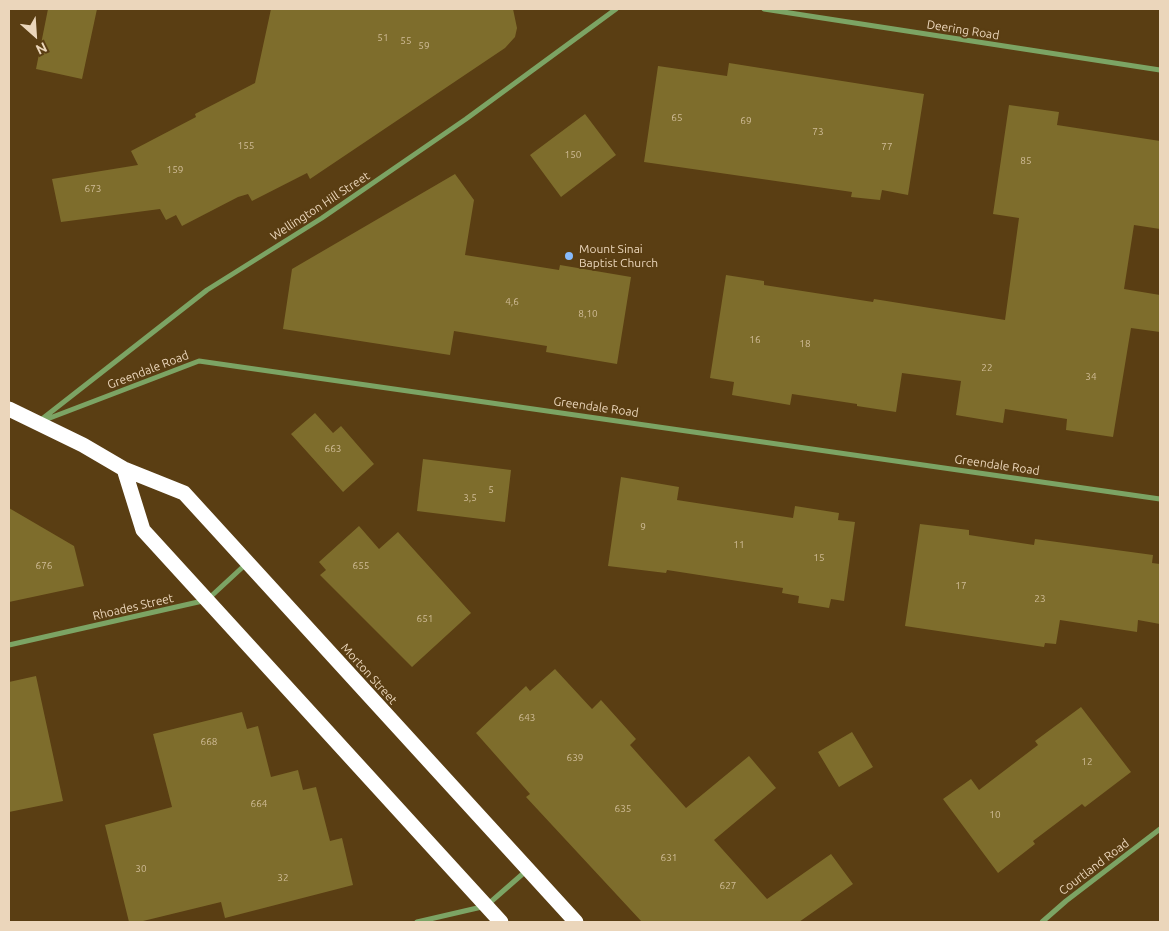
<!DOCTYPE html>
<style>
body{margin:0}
#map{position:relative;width:1169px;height:931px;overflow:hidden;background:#5a3e13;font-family:Ubuntu,sans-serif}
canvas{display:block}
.frame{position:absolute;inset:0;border:10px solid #ebd6bb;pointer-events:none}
.north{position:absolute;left:10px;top:10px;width:50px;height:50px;-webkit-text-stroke:4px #5a3e13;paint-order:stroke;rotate:154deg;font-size:14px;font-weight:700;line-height:20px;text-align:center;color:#ebd6bb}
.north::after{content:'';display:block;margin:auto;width:18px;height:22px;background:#ebd6bb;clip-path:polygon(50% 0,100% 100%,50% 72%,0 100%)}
</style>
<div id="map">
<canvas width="1169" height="931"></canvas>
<div class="frame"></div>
<div class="north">N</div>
</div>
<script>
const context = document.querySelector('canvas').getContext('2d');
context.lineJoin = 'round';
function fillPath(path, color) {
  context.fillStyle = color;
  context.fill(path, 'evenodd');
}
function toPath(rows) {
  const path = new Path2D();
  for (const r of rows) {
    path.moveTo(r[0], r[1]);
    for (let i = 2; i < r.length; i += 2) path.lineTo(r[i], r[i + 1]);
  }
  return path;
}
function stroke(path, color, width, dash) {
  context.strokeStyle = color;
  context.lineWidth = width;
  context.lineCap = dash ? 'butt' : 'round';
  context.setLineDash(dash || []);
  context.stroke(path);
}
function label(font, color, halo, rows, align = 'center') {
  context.font = font + ' Ubuntu,sans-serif';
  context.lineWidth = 4;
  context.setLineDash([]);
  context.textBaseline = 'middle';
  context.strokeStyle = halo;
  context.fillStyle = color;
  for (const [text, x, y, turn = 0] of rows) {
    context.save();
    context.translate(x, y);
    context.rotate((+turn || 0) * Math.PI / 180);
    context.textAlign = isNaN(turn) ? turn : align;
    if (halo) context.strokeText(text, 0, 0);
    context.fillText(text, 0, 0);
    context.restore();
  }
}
const building = toPath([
 [48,9,97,9,82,79,36,69],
 [271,9,513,9,517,28,515,37,505,48,310,179,307,173,252,201,248,194,238,197,182,226,176,215,166,220,160,209,61,222,52,179,138,165,131,151,196,117,195,114,255,83],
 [729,63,924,94,908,195,882,190,880,200,851,197,852,192,644,162,658,66,727,76],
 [1009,105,1059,112,1057,125,1160,141,1160,229,1134,225,1124,289,1160,295,1160,332,1131,328,1113,437,1066,430,1067,419,1005,409,1003,423,956,415,961,381,902,373,896,412,857,406,857,404,792,394,790,405,732,395,734,382,710,378,726,275,764,281,764,285,873,302,874,299,1005,320,1019,218,993,214],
 [585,114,616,155,561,197,530,155],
 [455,174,474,200,465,255,559,270,560,265,631,277,617,364,546,352,547,346,454,331,450,355,283,329,292,269],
 [315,413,333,433,341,426,374,464,343,492,291,434],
 [423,459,511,470,505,522,417,511],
 [621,477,679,487,677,500,793,518,795,506,839,513,838,520,855,522,844,601,831,599,829,608,798,603,799,596,782,593,783,588,667,570,666,573,608,566],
 [9,508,74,546,84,586,9,602],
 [920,524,969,530,969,535,1034,545,1035,539,1153,555,1152,563,1160,564,1160,624,1138,620,1137,632,1060,620,1056,644,1045,643,1044,647,905,626],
 [359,526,379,549,398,532,471,613,412,667,320,575,326,570,319,562],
 [555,669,592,709,601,700,636,739,630,745,686,808,749,756,776,788,714,840,767,899,831,854,853,884,799,922,642,922,526,797,530,794,476,733,526,686,530,691],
 [36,676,63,801,9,812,9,682],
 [1081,707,1131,772,1085,807,1082,804,1033,841,1035,844,998,873,943,799,971,779,979,790,1038,745,1035,741],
 [242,712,247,729,258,726,271,777,298,770,303,790,316,787,330,841,342,838,353,885,225,918,221,902,139,922,129,922,105,825,172,807,153,734],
 [852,732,873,767,839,787,818,752]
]);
const street = toPath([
 [764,9,1160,70],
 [42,419,207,290,322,218,466,119,616,9],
 [42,421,199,361,1160,499],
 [9,645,207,600,246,564],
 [417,922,486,906,526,871],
 [1042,922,1066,901,1160,829]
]);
const highway = toPath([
 [9,409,83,445,124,469,184,493,576,922],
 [124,469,143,530,501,922]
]);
const markers = [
 [569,256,5,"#87bbfc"]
];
const numberNames = [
 ["51",383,38],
 ["55",406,41],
 ["59",424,46],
 ["65",677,118],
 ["69",746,121],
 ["73",818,132],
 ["155",246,146],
 ["77",887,147],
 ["150",573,155],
 ["85",1026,161],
 ["159",175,170],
 ["673",93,189],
 ["4,6",512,302],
 ["8,10",588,314],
 ["16",755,340],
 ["18",805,344],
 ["22",987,368],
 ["34",1091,377],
 ["663",333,449],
 ["5",491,490],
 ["3,5",470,498],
 ["9",643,527],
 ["11",739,545],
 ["15",819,558],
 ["676",44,566],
 ["655",361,566],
 ["17",961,586],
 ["23",1040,599],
 ["651",425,619],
 ["643",527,718],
 ["668",209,742],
 ["639",575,758],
 ["12",1087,762],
 ["664",259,804],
 ["635",623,809],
 ["10",995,815],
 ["631",669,858],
 ["30",141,869],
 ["32",283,878],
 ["627",728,886]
];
const streetNames = [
 ["Deering Road",963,30,9],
 ["Wellington Hill Street",320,206,-33],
 ["Greendale Road",148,370,-21],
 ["Greendale Road",596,407,8],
 ["Greendale Road",997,465,8],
 ["Rhoades Street",133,607,-13],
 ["Morton Street",369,674,48],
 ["Courtland Road",1094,867,-37]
];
const poiNames = [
 ["Mount Sinai",579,249],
 ["Baptist Church",579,263]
];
fillPath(building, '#7e6d2c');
stroke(street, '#7ca464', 5);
stroke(highway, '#fff', 15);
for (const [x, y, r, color] of markers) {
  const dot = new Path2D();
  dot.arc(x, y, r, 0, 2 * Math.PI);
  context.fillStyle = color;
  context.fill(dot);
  stroke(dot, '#5a3e13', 2);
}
label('10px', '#d0bc97', null, numberNames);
label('12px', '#ebd6bb', '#5a3e13', streetNames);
label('12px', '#ebd6bb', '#5a3e13', poiNames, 'left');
</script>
